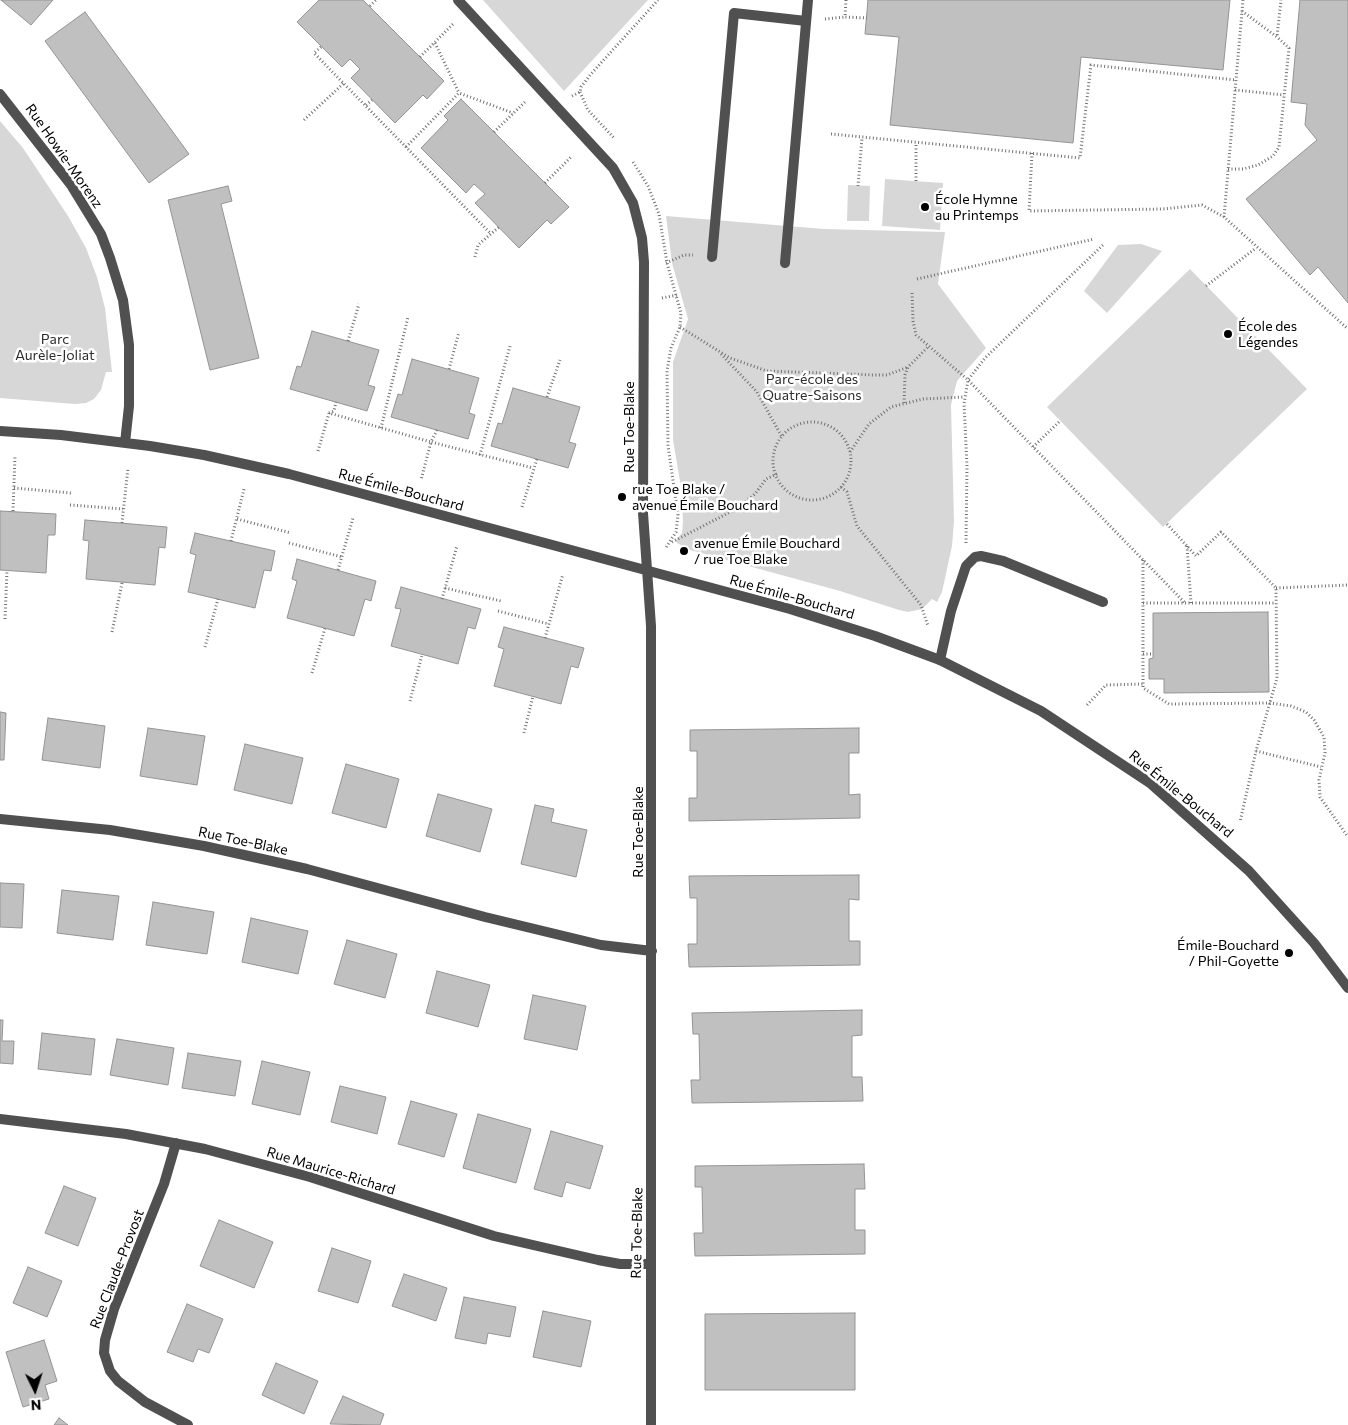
<!DOCTYPE html>
<meta charset="utf-8">
<style>
body{margin:0}
#map{position:relative;width:1348px;height:1425px;overflow:hidden;background:#fff;font-family:Commissioner,sans-serif}
canvas{display:block}
.north{position:absolute;left:10px;top:1365px;width:50px;height:50px;-webkit-text-stroke:4px #fff;paint-order:stroke;rotate:176deg;font-size:14px;font-weight:700;line-height:20px;text-align:center;color:#000}
.north::after{content:'';display:block;margin:auto;width:18px;height:22px;background:#000;clip-path:polygon(50% 0,100% 100%,50% 72%,0 100%)}
</style>
<div id="map">
<canvas width="1348" height="1425"></canvas>
<div class="north">N</div>
</div>
<script>
const context = document.querySelector('canvas').getContext('2d');
context.lineJoin = 'round';
function fillPath(path, color) {
  context.fillStyle = color;
  context.fill(path, 'evenodd');
}
function toPath(rows) {
  const path = new Path2D();
  for (const r of rows) {
    if (r.length === 3) {
      path.moveTo(r[0] + r[2], r[1]);
      path.arc(r[0], r[1], r[2], 0, 2 * Math.PI);
      continue;
    }
    path.moveTo(r[0], r[1]);
    for (let i = 2; i < r.length; i += 2) path.lineTo(r[i], r[i + 1]);
  }
  return path;
}
function stroke(path, color, width, dash) {
  context.strokeStyle = color;
  context.lineWidth = width;
  context.lineCap = dash ? 'butt' : 'round';
  context.setLineDash(dash || []);
  context.stroke(path);
}
function label(font, color, halo, rows, align = 'center') {
  context.font = font + ' Commissioner,sans-serif';
  context.lineWidth = 5;
  context.setLineDash([]);
  context.textBaseline = 'middle';
  context.strokeStyle = halo;
  context.fillStyle = color;
  for (const [text, x, y, turn = 0] of rows) {
    context.save();
    context.translate(x, y);
    context.rotate((+turn || 0) * Math.PI / 180);
    context.textAlign = isNaN(turn) ? turn : align;
    if (halo) context.strokeText(text, 0, 0);
    context.fillText(text, 0, 0);
    context.restore();
  }
}
const green = toPath([
 [483,0,648,0,564,91],
 [0,121,23,148,68,216,86,248,97,277,105,308,112,372,106,372,101,390,94,399,86,403,75,404,0,398],
 [885,179,943,183,940,230,882,226],
 [848,185,870,186,869,221,847,221],
 [666,216,824,229,945,232,938,284,986,348,957,381,951,405,954,521,952,546,942,592,937,602,932,599,922,609,908,612,899,610,840,591,690,550,677,543,676,540,682,533,683,521,681,487,673,440,673,362,688,319,672,263],
 [1141,244,1162,251,1107,313,1084,291,1118,245],
 [1190,269,1307,389,1163,527,1047,407]
]);
const building = toPath([
 [1,0,53,0,31,25,1,0],
 [319,0,363,0,444,81,427,99,423,95,395,123,351,78,360,69,350,59,342,67,297,22,319,0],
 [868,0,1230,0,1223,70,1081,57,1073,143,890,125,899,37,865,34,868,0],
 [1300,0,1348,0,1348,303,1318,267,1310,275,1246,199,1317,140,1305,125,1307,104,1291,102,1300,0],
 [85,12,189,154,149,183,45,41,85,12],
 [461,99,569,207,551,224,547,220,519,248,475,203,485,194,474,184,466,193,421,148,448,120,444,116,461,99],
 [228,186,232,201,221,204,259,358,210,370,168,200,228,186],
 [312,331,379,350,368,385,375,387,367,411,290,389,297,366,301,367,312,331],
 [412,359,479,378,469,413,475,415,468,439,391,417,398,394,402,395,412,359],
 [513,388,580,407,569,442,576,444,568,468,491,446,498,423,502,424,513,388],
 [0,511,56,514,55,535,48,535,46,573,0,570,0,511],
 [85,520,167,527,165,548,159,547,155,585,86,579,89,541,83,540,85,520],
 [195,533,275,551,271,571,264,570,255,608,188,592,196,555,190,553,195,533],
 [297,559,376,581,371,601,365,599,354,636,287,618,297,581,292,579,297,559],
 [401,587,481,609,475,629,468,627,458,664,391,646,401,609,395,608,401,587],
 [1268,612,1269,692,1164,693,1164,679,1149,679,1149,659,1153,658,1153,613,1268,612],
 [504,627,584,648,578,668,571,666,561,704,494,686,504,649,498,647,504,627],
 [0,712,6,713,4,760,0,760,0,712],
 [48,718,105,726,100,768,42,760,48,718],
 [148,728,205,736,197,785,140,776,148,728],
 [859,728,859,753,849,753,849,795,860,794,860,818,689,821,689,798,697,798,697,751,690,751,690,730,859,728],
 [245,744,303,758,292,804,234,790,245,744],
 [346,764,399,779,386,828,332,813,346,764],
 [438,794,492,809,480,852,426,836,438,794],
 [535,805,554,809,551,822,587,830,576,877,521,864,535,805],
 [859,875,859,900,849,899,849,941,860,941,860,965,689,967,688,944,697,944,697,898,690,898,689,876,859,875],
 [0,883,24,884,22,928,0,927,0,883],
 [62,890,119,896,113,940,57,933,62,890],
 [153,902,214,912,207,954,146,945,153,902],
 [251,918,308,931,298,974,242,962,251,918],
 [347,940,397,954,385,998,334,984,347,940],
 [437,971,490,985,478,1027,426,1013,437,971],
 [533,995,586,1006,577,1050,524,1039,533,995],
 [862,1010,862,1035,852,1036,852,1077,862,1077,863,1101,692,1103,691,1080,700,1080,699,1034,693,1034,692,1013,862,1010],
 [0,1020,3,1020,2,1041,14,1041,13,1064,0,1063,0,1020],
 [42,1033,95,1039,91,1075,38,1069,42,1033],
 [117,1039,174,1048,168,1085,110,1075,117,1039],
 [188,1053,241,1061,235,1096,182,1088,188,1053],
 [262,1061,310,1072,300,1115,252,1104,262,1061],
 [340,1086,386,1097,377,1134,331,1122,340,1086],
 [411,1101,457,1114,444,1157,398,1144,411,1101],
 [478,1114,531,1129,516,1183,463,1168,478,1114],
 [551,1131,603,1146,590,1189,566,1182,562,1197,534,1189,551,1131],
 [864,1164,865,1189,855,1189,855,1230,865,1230,865,1254,695,1256,694,1233,703,1233,702,1187,695,1187,695,1166,864,1164],
 [64,1186,96,1198,78,1246,45,1233,64,1186],
 [219,1220,273,1242,254,1288,200,1266,219,1220],
 [332,1248,371,1261,358,1303,318,1291,332,1248],
 [28,1267,62,1281,47,1317,13,1303,28,1267],
 [404,1274,447,1288,436,1321,392,1306,404,1274],
 [464,1297,516,1307,510,1337,488,1333,486,1344,455,1338,464,1297],
 [187,1304,223,1319,209,1353,198,1349,193,1362,167,1352,187,1304],
 [543,1311,591,1321,581,1367,533,1357,543,1311],
 [855,1313,855,1390,705,1390,705,1314,855,1313],
 [44,1340,57,1381,45,1385,49,1399,23,1407,6,1352,44,1340],
 [276,1363,318,1381,304,1414,262,1395,276,1363],
 [343,1396,384,1414,380,1425,330,1424,343,1396],
 [59,1418,68,1425,54,1425,59,1418]
]);
const path = toPath([
 [846,0,845,17,867,18],
 [370,6,376,0],
 [1242,11,1277,37,1281,0],
 [825,19,845,17],
 [435,43,459,93],
 [321,47,314,53,491,234],
 [420,57,454,23],
 [1235,90,1284,95],
 [580,92,588,110,615,139],
 [572,96,580,92,581,87,591,74,658,0],
 [366,105,372,100],
 [304,120,344,83],
 [494,132,525,102],
 [831,134,1080,158,1091,65,1236,80],
 [406,147,459,93,513,113],
 [1032,153,1029,211,1163,209,1202,205,1224,217,1348,329],
 [633,162,648,186,659,214,667,263,681,313,680,327,671,348,667,371,668,446,678,515,676,532,665,549],
 [1228,169,1243,169,1258,165,1273,156,1279,147,1289,48,1277,37],
 [916,181,916,143],
 [545,183,572,156],
 [858,186,862,138],
 [1224,217,1243,0],
 [475,257,478,245,499,227],
 [666,263,684,255,693,255],
 [917,279,1094,239],
 [1206,286,1256,248],
 [912,293,913,321,916,335,968,380,1185,603],
 [662,298,677,295],
 [680,327,730,358,767,371,875,375,887,375,908,367],
 [348,341,359,304],
 [721,354,757,392,782,437],
 [449,369,459,332],
 [547,397,560,360],
 [904,403,905,375,908,367,929,346],
 [329,413,334,411,336,402],
 [812,461,39],
 [381,428,408,317],
 [437,430,431,442,533,468],
 [1033,447,1060,421],
 [318,451,329,413,431,442,421,480],
 [850,452,869,424,891,407,923,399,964,397],
 [480,455,510,346],
 [841,487,847,492,857,526,921,605,928,626],
 [14,488,71,493],
 [70,505,123,509],
 [522,507,537,459],
 [13,511,15,456],
 [237,519,291,533],
 [122,523,128,468],
 [1167,524,1196,556,1221,532,1276,588,1277,678,1256,751,1240,822],
 [231,541,244,489],
 [672,542,738,508,755,494,766,479,779,473],
 [289,543,342,557],
 [966,543,967,466,964,404,968,380,985,358,1104,244],
 [1187,546,1191,603],
 [1143,560,1143,688,1169,704,1270,703,1291,706,1306,712,1314,720,1324,737,1325,753,1319,780,1320,797,1348,837],
 [338,570,353,518],
 [445,588,501,601],
 [1276,588,1348,585],
 [442,599,457,546],
 [1143,603,1276,603],
 [498,611,549,624],
 [5,619,7,571],
 [112,632,122,583],
 [545,638,563,574],
 [205,647,218,599],
 [1143,654,1153,654],
 [312,673,325,628],
 [410,701,422,655],
 [1087,705,1106,685,1143,684],
 [524,733,533,696],
 [1256,751,1321,767]
]);
const lane = toPath([
 [712,257,734,13,806,21],
 [785,263,808,0],
 [940,660,951,611,966,566,975,557,981,556,1003,561,1103,602]
]);
const street = toPath([
 [458,0,613,168,633,203,642,238,644,262,643,513,651,626,651,1425],
 [0,94,71,185,101,234,110,258,123,300,129,345,129,406,125,443],
 [0,431,61,435,150,446,204,455,289,474,790,609,875,636,940,660,1041,711,1150,783,1249,871,1314,943,1348,988],
 [0,819,110,830,204,846,307,869,485,917,601,945,652,951],
 [0,1119,126,1134,205,1149,310,1177,494,1236,598,1260,620,1264,650,1264],
 [176,1143,164,1184,114,1309,105,1340,104,1353,110,1371,118,1381,145,1402,188,1425]
]);
const markers = [
 [925,207,5,"#000"],
 [1228,334,5,"#000"],
 [622,497,5,"#000"],
 [684,551,5,"#000"],
 [1289,953,5,"#000"]
];
const streetNames = [
 ["Rue Howie-Morenz",64,156,55],
 ["Rue Toe-Blake",629,427,-90],
 ["Rue Émile-Bouchard",401,490,15],
 ["Rue Émile-Bouchard",792,597,16],
 ["Rue Émile-Bouchard",1181,794,39],
 ["Rue Toe-Blake",638,832,-90],
 ["Rue Toe-Blake",243,841,12],
 ["Rue Maurice-Richard",331,1171,17],
 ["Rue Toe-Blake",637,1233,-89],
 ["Rue Claude-Provost",117,1269,-69]
];
const poiNames = [
 ["École Hymne",935,199],
 ["au Printemps",935,215],
 ["École des",1238,326],
 ["Légendes",1238,342],
 ["rue Toe Blake /",632,489],
 ["avenue Émile Bouchard",632,505],
 ["avenue Émile Bouchard",694,543],
 ["/ rue Toe Blake",694,559],
 ["Émile-Bouchard",1279,945,"right"],
 ["/ Phil-Goyette",1279,961,"right"]
];
const parkNames = [
 ["Parc",55,339],
 ["Aurèle-Joliat",55,355],
 ["Parc-école des",812,379],
 ["Quatre-Saisons",812,395]
];
fillPath(green, '#d7d7d7');
fillPath(building, '#c0c0c0');
stroke(building, '#949494', 1);
stroke(path, '#727272', 3, [1, 2.5]);
stroke(lane, '#505050', 10);
stroke(street, '#505050', 10);
for (const [x, y, r, color] of markers) {
  const dot = new Path2D();
  dot.arc(x, y, r, 0, 2 * Math.PI);
  context.fillStyle = color;
  context.fill(dot);
  stroke(dot, '#fff', 2);
}
label('14px', '#000', '#fff', streetNames);
label('14px', '#000', '#fff', poiNames, 'left');
label('14px', '#2e2e2e', '#fff', parkNames);
</script>
